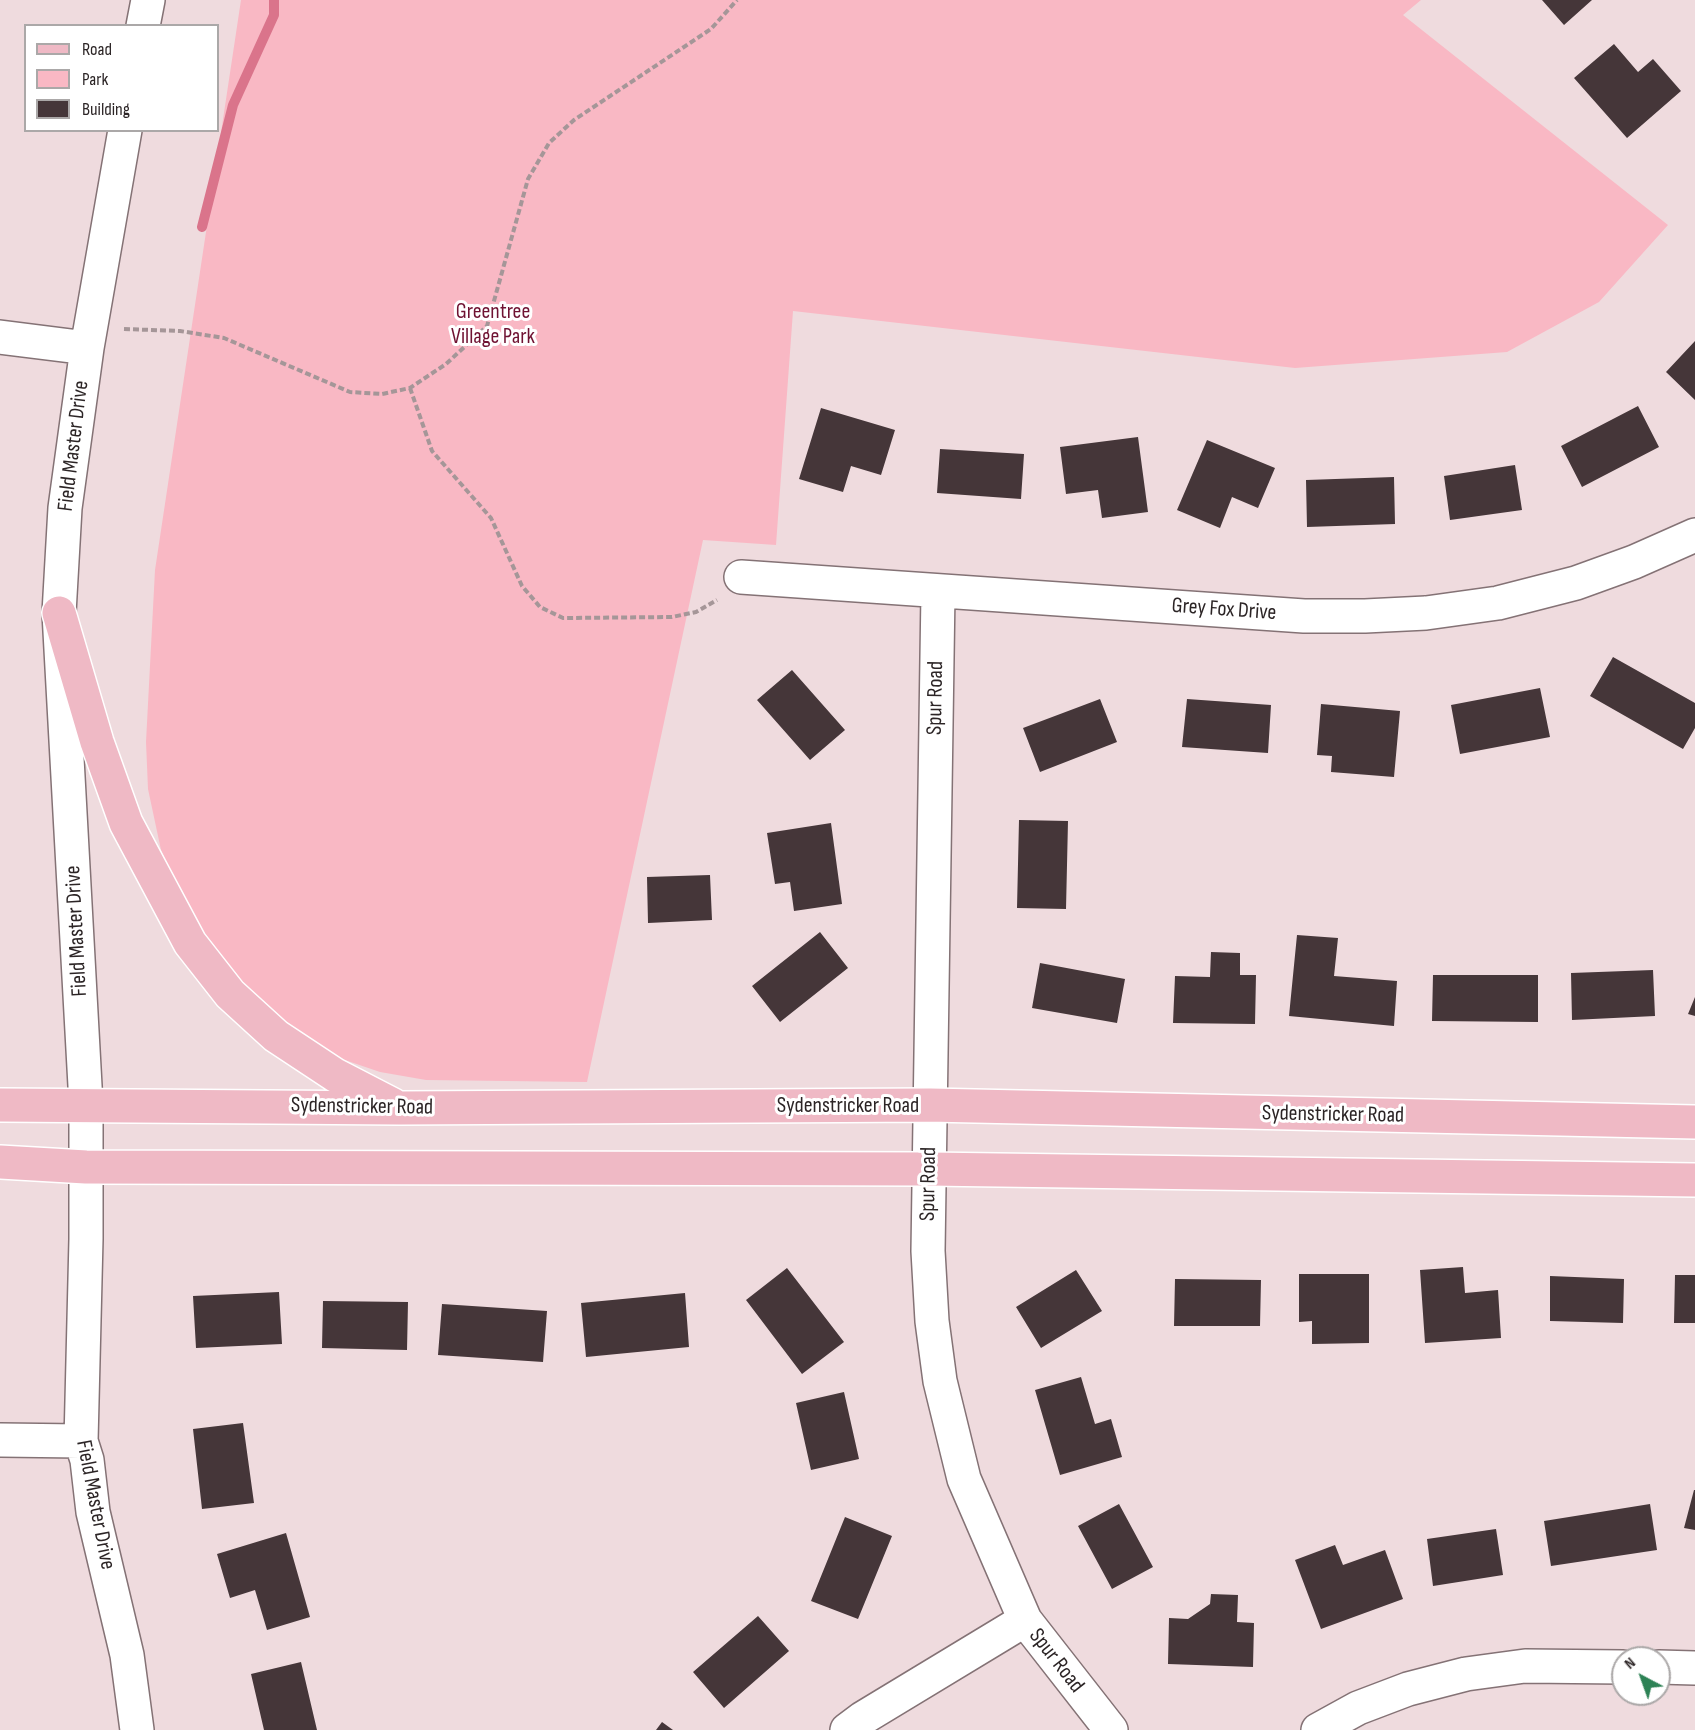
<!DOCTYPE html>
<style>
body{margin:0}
#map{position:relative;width:1695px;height:1730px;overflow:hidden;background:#efdbde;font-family:"Sofia Sans Condensed",sans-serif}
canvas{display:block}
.legend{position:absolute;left:24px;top:24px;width:195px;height:108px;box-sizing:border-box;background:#fff;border:2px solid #aba8a8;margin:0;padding:8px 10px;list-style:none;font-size:18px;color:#2c2526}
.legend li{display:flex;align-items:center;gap:12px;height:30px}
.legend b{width:30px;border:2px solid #aba8a8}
.north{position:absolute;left:1611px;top:1646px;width:60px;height:60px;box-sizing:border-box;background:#fff;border:2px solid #aba8a8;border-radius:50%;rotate:319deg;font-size:16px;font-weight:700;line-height:24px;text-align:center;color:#2c2526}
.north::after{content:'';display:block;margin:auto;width:21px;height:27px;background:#2d8255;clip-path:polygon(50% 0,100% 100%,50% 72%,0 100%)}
</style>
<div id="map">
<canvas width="1695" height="1730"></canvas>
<ul class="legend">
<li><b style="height:8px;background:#efb9c5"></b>Road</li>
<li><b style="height:16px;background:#f9b8c4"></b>Park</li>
<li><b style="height:16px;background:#453639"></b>Building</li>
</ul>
<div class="north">N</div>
</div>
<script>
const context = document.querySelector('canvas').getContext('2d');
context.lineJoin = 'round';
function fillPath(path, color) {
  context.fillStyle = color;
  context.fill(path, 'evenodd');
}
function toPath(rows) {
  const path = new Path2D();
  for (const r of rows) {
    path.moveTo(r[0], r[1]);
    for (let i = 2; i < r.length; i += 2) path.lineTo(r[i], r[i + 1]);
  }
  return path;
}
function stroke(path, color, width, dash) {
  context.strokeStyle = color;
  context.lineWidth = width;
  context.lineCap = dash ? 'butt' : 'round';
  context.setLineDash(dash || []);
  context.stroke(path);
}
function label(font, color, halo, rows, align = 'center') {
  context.font = font + ' "Sofia Sans Condensed",sans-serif';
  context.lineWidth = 6;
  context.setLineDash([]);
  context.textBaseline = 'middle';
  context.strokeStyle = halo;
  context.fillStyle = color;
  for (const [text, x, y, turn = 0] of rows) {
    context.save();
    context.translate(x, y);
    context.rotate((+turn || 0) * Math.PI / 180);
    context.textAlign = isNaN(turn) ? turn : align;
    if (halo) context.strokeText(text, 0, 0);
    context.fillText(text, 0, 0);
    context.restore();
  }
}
const green = toPath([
 [241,0,1421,0,1403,15,1668,225,1599,302,1507,352,1295,368,793,311,776,545,703,540,587,1082,426,1080,380,1072,336,1057,257,1006,191,921,161,850,148,789,146,742,155,570]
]);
const stream = toPath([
 [202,227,233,105,274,15,274,0]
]);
const building = toPath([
 [1542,0,1592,0,1564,25],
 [1614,44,1638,72,1653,59,1681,91,1627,138,1574,78],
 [1695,341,1695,400,1666,372],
 [1638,406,1659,447,1582,487,1561,446],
 [821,408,895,430,881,475,851,466,843,492,799,479],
 [1138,437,1148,512,1102,518,1098,490,1066,494,1060,447],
 [1207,440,1275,468,1258,508,1232,497,1220,528,1177,510],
 [940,449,1024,454,1021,499,937,493],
 [1515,465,1522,510,1450,520,1444,476],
 [1394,477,1395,524,1307,527,1306,480],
 [1613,657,1695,703,1695,728,1683,749,1590,696],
 [792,670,845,730,810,760,757,700],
 [1540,688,1550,737,1460,754,1451,705],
 [1100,699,1117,742,1040,772,1023,728],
 [1187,699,1271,705,1268,753,1182,747],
 [1321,704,1400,711,1394,777,1331,772,1332,756,1317,755],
 [1019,820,1068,821,1066,909,1017,908],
 [831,823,842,904,794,911,790,882,775,884,767,833],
 [710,875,712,920,648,923,647,877],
 [820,932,848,968,780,1022,752,986],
 [1297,935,1338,938,1334,976,1397,981,1394,1026,1289,1016],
 [1211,952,1240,953,1240,975,1256,975,1255,1024,1173,1023,1175,976,1210,977],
 [1040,963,1125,979,1117,1023,1032,1008],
 [1653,970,1655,1016,1572,1020,1571,973],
 [1433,975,1538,975,1538,1022,1432,1021],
 [1695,997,1695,1016,1688,1014],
 [1463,1267,1465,1293,1498,1290,1501,1338,1425,1343,1420,1270],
 [787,1268,844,1342,802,1374,746,1300],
 [1076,1270,1102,1311,1041,1348,1016,1307],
 [1299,1274,1369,1274,1369,1343,1312,1344,1312,1321,1299,1322],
 [1675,1275,1695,1275,1695,1323,1674,1323],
 [1550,1276,1624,1279,1623,1323,1550,1321],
 [1175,1279,1261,1280,1260,1326,1174,1326],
 [279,1292,282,1344,196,1348,193,1296],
 [685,1293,689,1347,586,1357,581,1303],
 [323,1301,408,1302,407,1350,322,1348],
 [442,1304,547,1311,543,1362,438,1355],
 [1081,1377,1095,1424,1111,1419,1122,1457,1060,1475,1035,1390],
 [844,1392,859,1459,811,1470,796,1403],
 [243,1423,254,1503,202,1509,193,1429],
 [1694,1490,1695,1490,1695,1530,1684,1528],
 [1119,1504,1153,1567,1112,1589,1078,1526],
 [1650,1504,1657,1550,1551,1566,1544,1521],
 [845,1517,892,1536,858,1619,811,1601],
 [1496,1529,1503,1575,1433,1586,1427,1539],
 [286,1533,310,1617,267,1630,255,1590,230,1598,217,1554],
 [1335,1545,1343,1565,1385,1550,1403,1599,1321,1629,1295,1560],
 [1211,1594,1238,1595,1237,1622,1254,1623,1253,1667,1168,1664,1169,1618,1188,1619,1210,1604],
 [758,1616,789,1651,724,1708,693,1672],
 [301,1662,317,1730,264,1730,251,1674],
 [662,1722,673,1730,656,1730]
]);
const path = toPath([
 [124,329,180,331,224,338,350,392,382,394,410,388,446,364,487,326,528,179,549,143,574,120,711,29,737,0],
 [410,388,432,451,491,518,522,586,540,607,563,618,672,617,696,612,717,600]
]);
const minor = toPath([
 [143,26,148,0],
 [125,130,87,348,65,508,59,613,86,1104,86,1239,81,1441,87,1460,93,1512,127,1655,137,1730],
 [0,337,87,348],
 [741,577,1304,616,1365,616,1426,613,1498,603,1576,583,1634,562,1695,535],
 [938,592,928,1251,932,1321,940,1381,964,1479,1025,1620,1111,1730],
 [0,1440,81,1441],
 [1659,1667,1695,1668],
 [847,1730,863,1718,1025,1620],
 [1318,1730,1358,1708,1408,1689,1466,1674,1525,1666,1623,1667]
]);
const major = toPath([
 [59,613,97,742,126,823,190,943,230,994,276,1036,335,1075,393,1105],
 [0,1105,400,1108,930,1105,1695,1122],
 [0,1162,86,1167,929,1169,1695,1180]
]);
const parkNames = [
 ["Greentree",493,312],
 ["Village Park",493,337]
];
const streetNames = [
 ["Field Master Drive",74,446,-83],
 ["Grey Fox Drive",1224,610,4],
 ["Spur Road",936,698,-89],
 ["Field Master Drive",77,931,-93],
 ["Sydenstricker Road",848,1106],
 ["Sydenstricker Road",362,1107,1],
 ["Sydenstricker Road",1333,1115,1],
 ["Spur Road",929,1184,-89],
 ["Field Master Drive",95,1505,79],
 ["Spur Road",1056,1661,52]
];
fillPath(green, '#f9b8c4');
stroke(stream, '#da748b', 10);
fillPath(building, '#453639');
stroke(minor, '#847275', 36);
stroke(major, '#fff', 36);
stroke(path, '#a59698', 4, [6, 3]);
stroke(minor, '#fff', 33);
stroke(major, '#efb9c5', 33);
label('22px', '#6f1232', '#fff', parkNames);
label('22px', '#2c2526', '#fff', streetNames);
</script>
